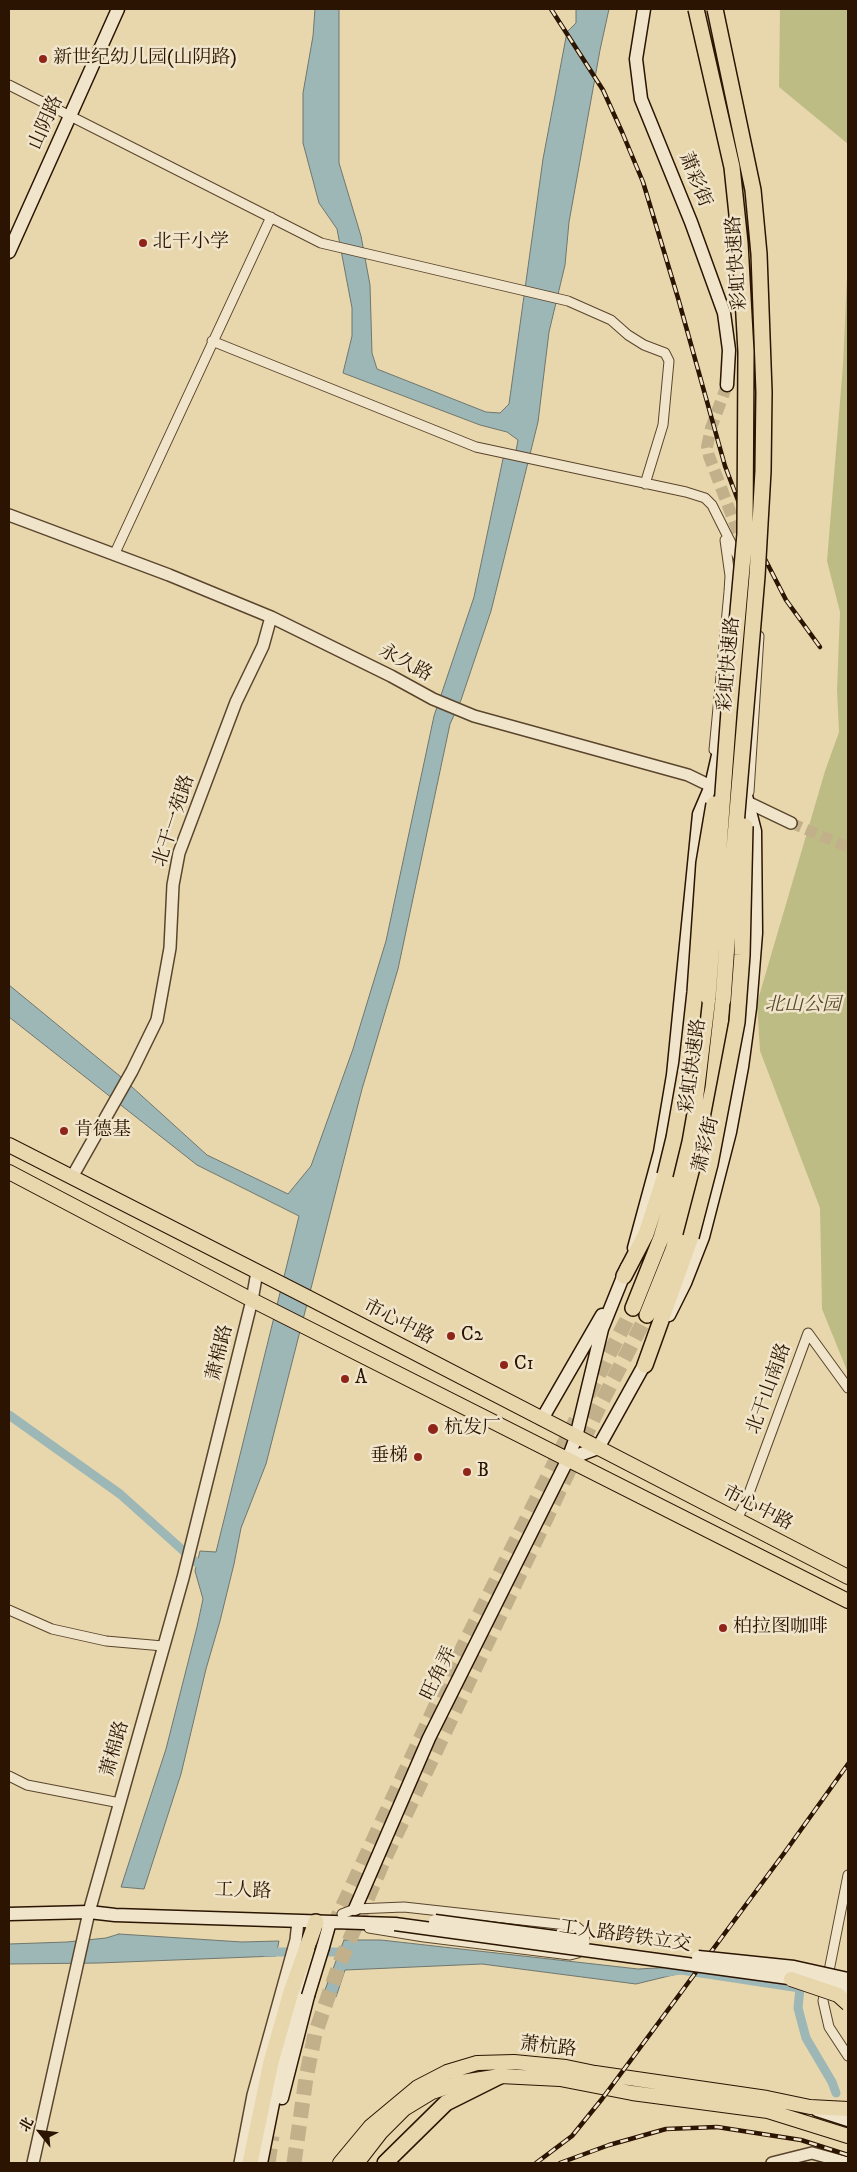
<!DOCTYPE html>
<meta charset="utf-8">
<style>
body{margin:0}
#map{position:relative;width:857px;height:2172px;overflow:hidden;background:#e8d7ad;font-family:"IM FELL DW Pica","Noto Serif SC",serif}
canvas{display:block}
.frame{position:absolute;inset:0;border:10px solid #2b1401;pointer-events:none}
.north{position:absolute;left:15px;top:2107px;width:50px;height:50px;-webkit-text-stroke:4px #f0e5ca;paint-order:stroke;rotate:299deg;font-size:14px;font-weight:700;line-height:20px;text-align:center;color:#2b1401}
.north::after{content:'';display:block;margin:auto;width:18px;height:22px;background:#2b1401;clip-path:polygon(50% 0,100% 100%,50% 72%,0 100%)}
</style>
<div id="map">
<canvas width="857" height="2172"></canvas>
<div class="frame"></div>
<div class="north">北</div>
</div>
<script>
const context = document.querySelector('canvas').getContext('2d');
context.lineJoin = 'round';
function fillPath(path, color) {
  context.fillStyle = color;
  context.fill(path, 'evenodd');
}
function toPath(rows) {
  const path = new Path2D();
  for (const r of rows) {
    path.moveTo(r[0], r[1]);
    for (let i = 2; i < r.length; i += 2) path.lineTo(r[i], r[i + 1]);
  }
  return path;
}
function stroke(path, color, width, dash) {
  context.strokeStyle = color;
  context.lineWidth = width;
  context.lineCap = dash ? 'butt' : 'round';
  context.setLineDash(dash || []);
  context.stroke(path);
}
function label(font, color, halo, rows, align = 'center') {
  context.font = font + ' "IM FELL DW Pica","Noto Serif SC",serif';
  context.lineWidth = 5;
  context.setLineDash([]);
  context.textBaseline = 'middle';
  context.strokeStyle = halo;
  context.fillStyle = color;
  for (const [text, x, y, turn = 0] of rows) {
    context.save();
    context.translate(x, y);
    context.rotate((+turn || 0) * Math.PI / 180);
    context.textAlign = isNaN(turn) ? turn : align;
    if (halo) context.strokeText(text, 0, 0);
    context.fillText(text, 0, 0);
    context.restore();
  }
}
const green = toPath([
 [780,9,848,9,848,144,779,87],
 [848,255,848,1373,822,1309,820,1208,760,1051,757,1003,825,771,839,732,837,690,840,612,827,561,843,365]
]);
const water = toPath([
 [315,9,339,9,339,163,361,236,370,285,372,353,377,369,486,412,500,413,509,404,543,159,567,32,576,23,576,9,609,9,600,50,569,222,565,265,549,332,538,422,491,611,461,700,450,724,398,969,362,1089,266,1464,241,1528,234,1564,220,1621,206,1669,181,1774,144,1889,121,1887,166,1749,197,1627,203,1599,195,1571,200,1551,216,1552,299,1216,197,1165,9,1017,9,985,121,1077,207,1155,288,1194,311,1166,353,1049,386,941,434,716,474,597,504,454,516,451,518,440,507,432,480,425,343,373,352,336,352,308,337,229,319,203,303,143,303,93,313,36,315,9],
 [119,1934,242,1942,279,1941,276,1956,99,1963,9,1964,9,1944,67,1942,106,1938,119,1934],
 [344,1940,381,1940,638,1969,676,1967,677,1974,636,1984,482,1964,345,1970,336,1997,323,1995,344,1940]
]);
const canal = toPath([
 [9,1415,120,1494,197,1563],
 [265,1952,297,1952],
 [318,1952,350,1952],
 [666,1972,681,1970,800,1988,798,2008,806,2038,832,2082,836,2093]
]);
const tertiaryTunnel = toPath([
 [791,823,848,847]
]);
const secondaryTunnel = toPath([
 [727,385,711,428,707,447,709,456,743,545]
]);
const trunkTunnel = toPath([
 [588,1395,633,1308],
 [333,1927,464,1645,576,1420],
 [268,2163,272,2136],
 [294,2163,306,2078,315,2034,341,1960,383,1862,599,1407,647,1315]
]);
const minor = toPath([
 [9,85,321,243,568,301,611,320,628,335,644,345,665,353,669,361,663,425,645,484],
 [212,341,476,447,686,492,705,498,712,505,754,589],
 [114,555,271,217],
 [714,750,729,592,730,576,725,540],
 [749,792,759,636],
 [736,1520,745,1504,808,1333,848,1388],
 [9,1610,52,1629,106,1641,163,1646],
 [9,1776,27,1785,120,1803],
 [848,1875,823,2001,829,2027,848,2056],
 [342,1914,355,1909,404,1907,576,1926,585,1934,584,1943,578,1953,570,1955,424,1937,369,1928]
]);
const tertiary = toPath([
 [9,515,169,575,271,617,391,676,433,699,474,716,688,775,719,790],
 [743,800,791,823],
 [72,1177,132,1071,157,1020,170,948,173,885,179,853,236,702,263,646,271,617],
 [33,2163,89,1912,183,1578,252,1300,257,1272],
 [240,2163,253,2095,296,1940,298,1921],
 [772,2163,812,2153,848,2163]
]);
const secondary = toPath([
 [644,9,636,59,641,99,691,222,724,313,729,350,727,385],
 [9,252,118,9],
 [634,1248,660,1152,673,1075,699,814,711,786,721,742],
 [669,1315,685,1283,703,1237,730,1132,742,1067,750,1008,756,933,755,831,744,788,744,781],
 [542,1419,602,1315],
 [568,1459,598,1448,648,1358],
 [355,1909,429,1738,568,1459,576,1437,602,1329,627,1267],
 [9,1914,89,1912,115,1915,395,1924],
 [323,1947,330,1922],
 [282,2098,308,1996],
 [817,2110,848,2120],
 [261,2163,284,2048,312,1955]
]);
const primary = toPath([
 [9,1145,309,1298,848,1577],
 [9,1172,252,1300,848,1601],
 [340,2163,370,2127,418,2087,447,2072,477,2063,514,2062,566,2067,595,2073,767,2098,810,2107,848,2109],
 [357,2163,381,2132,404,2109,432,2092,462,2082,500,2076,560,2079,632,2093,768,2111,848,2136]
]);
const trunk = toPath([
 [624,1276,646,1234,665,1175],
 [633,1308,661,1238,681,1171,695,1102,708,997],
 [647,1315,673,1250,695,1174,713,1088,723,1000],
 [645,1365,691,1237],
 [250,2163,271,2062,291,1992,316,1922],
 [385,2163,446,2103,500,2076]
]);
const rail = toPath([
 [551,9,603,90,622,132,643,182,678,298,725,466,747,524,786,600,820,647],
 [536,2163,572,2136,602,2099,785,1852,848,1764],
 [560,2163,609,2145,666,2129,717,2127,801,2140,848,2155]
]);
const secondaryBridge = toPath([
 [435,1921,584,1941],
 [395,1924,818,1982,848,1990],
 [698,1957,794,1967,848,1979],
 [308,1996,323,1947]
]);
const primaryBridge = toPath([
 [791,1979,838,1995,848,2004]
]);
const trunkBridge = toPath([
 [696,9,732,167,740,243,746,352,745,534,729,711,708,997],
 [715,9,753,190,759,254,764,392,763,471,757,576,732,872,723,1000],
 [665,1175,674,1138,687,1064,695,992,704,863,714,804],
 [691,1237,710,1164,737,1022,742,955,745,826]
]);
const markers = [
 [43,59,5,"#8f2418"],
 [143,243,5,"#8f2418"],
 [64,1131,5,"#8f2418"],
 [451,1336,5,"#8f2418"],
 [504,1365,5,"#8f2418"],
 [345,1379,5,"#8f2418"],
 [433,1429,6,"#8f2418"],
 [418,1457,5,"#8f2418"],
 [467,1472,5,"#8f2418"],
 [723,1628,5,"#8f2418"]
];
const poiNames = [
 ["新世纪幼儿园(山阴路)",53,59],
 ["北干小学",153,243],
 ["肯德基",74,1131],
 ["C2",461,1336],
 ["C1",514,1365],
 ["A",355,1379],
 ["杭发厂",444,1429],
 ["垂梯",408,1457,"right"],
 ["B",477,1472],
 ["柏拉图咖啡",733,1628]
];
const streetNames = [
 ["山阴路",47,123,-66],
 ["萧彩街",694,180,68],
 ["彩虹快速路",738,263,-94],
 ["永久路",405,664,28],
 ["彩虹快速路",730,664,-85],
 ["北干一苑路",175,821,-72],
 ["彩虹快速路",694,1066,-82],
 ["萧彩街",707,1145,-76],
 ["市心中路",398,1323,27],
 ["萧棉路",221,1353,-76],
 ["北干山南路",770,1389,-70],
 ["市心中路",757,1509,27],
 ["旺角弄",440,1674,-64],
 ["萧棉路",116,1749,-74],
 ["工人路",243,1892,2],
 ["工人路跨铁立交",625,1937,8],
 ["萧杭路",548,2048,7]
];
const parkNames = [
 ["北山公园",803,1006]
];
fillPath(green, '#bebc85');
fillPath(water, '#9cb7b6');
stroke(water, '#6f766e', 1);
stroke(canal, '#9cb7b6', 9);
stroke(tertiaryTunnel, '#c2b08b', 11, [11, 5.5]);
stroke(secondaryTunnel, '#c2b08b', 12, [12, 6]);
stroke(trunkTunnel, '#c2b08b', 15, [15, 8]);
stroke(minor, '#5a452c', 11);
stroke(tertiary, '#5a452c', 14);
stroke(secondary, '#2b1401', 15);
stroke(primary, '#2b1401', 16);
stroke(trunk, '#2b1401', 18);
stroke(minor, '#f0e5ca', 9);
stroke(tertiary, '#f0e5ca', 11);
stroke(secondary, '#f0e5ca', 12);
stroke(primary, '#e8d7ad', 14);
stroke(trunk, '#e8d7ad', 15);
stroke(rail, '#2b1401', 4.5);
stroke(rail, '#f0e5ca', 2.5, [8]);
stroke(secondaryBridge, '#2b1401', 15, []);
stroke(primaryBridge, '#2b1401', 16, []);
stroke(trunkBridge, '#2b1401', 18, []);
stroke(secondaryBridge, '#f0e5ca', 12);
stroke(primaryBridge, '#e8d7ad', 14);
stroke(trunkBridge, '#e8d7ad', 15);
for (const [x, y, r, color] of markers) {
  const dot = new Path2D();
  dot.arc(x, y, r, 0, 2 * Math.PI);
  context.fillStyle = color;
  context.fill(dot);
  stroke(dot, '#f0e5ca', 2);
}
label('19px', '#2b1401', '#f0e5ca', poiNames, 'left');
label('19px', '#2b1401', '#f0e5ca', streetNames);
label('italic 19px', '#574629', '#f0e5ca', parkNames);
</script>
